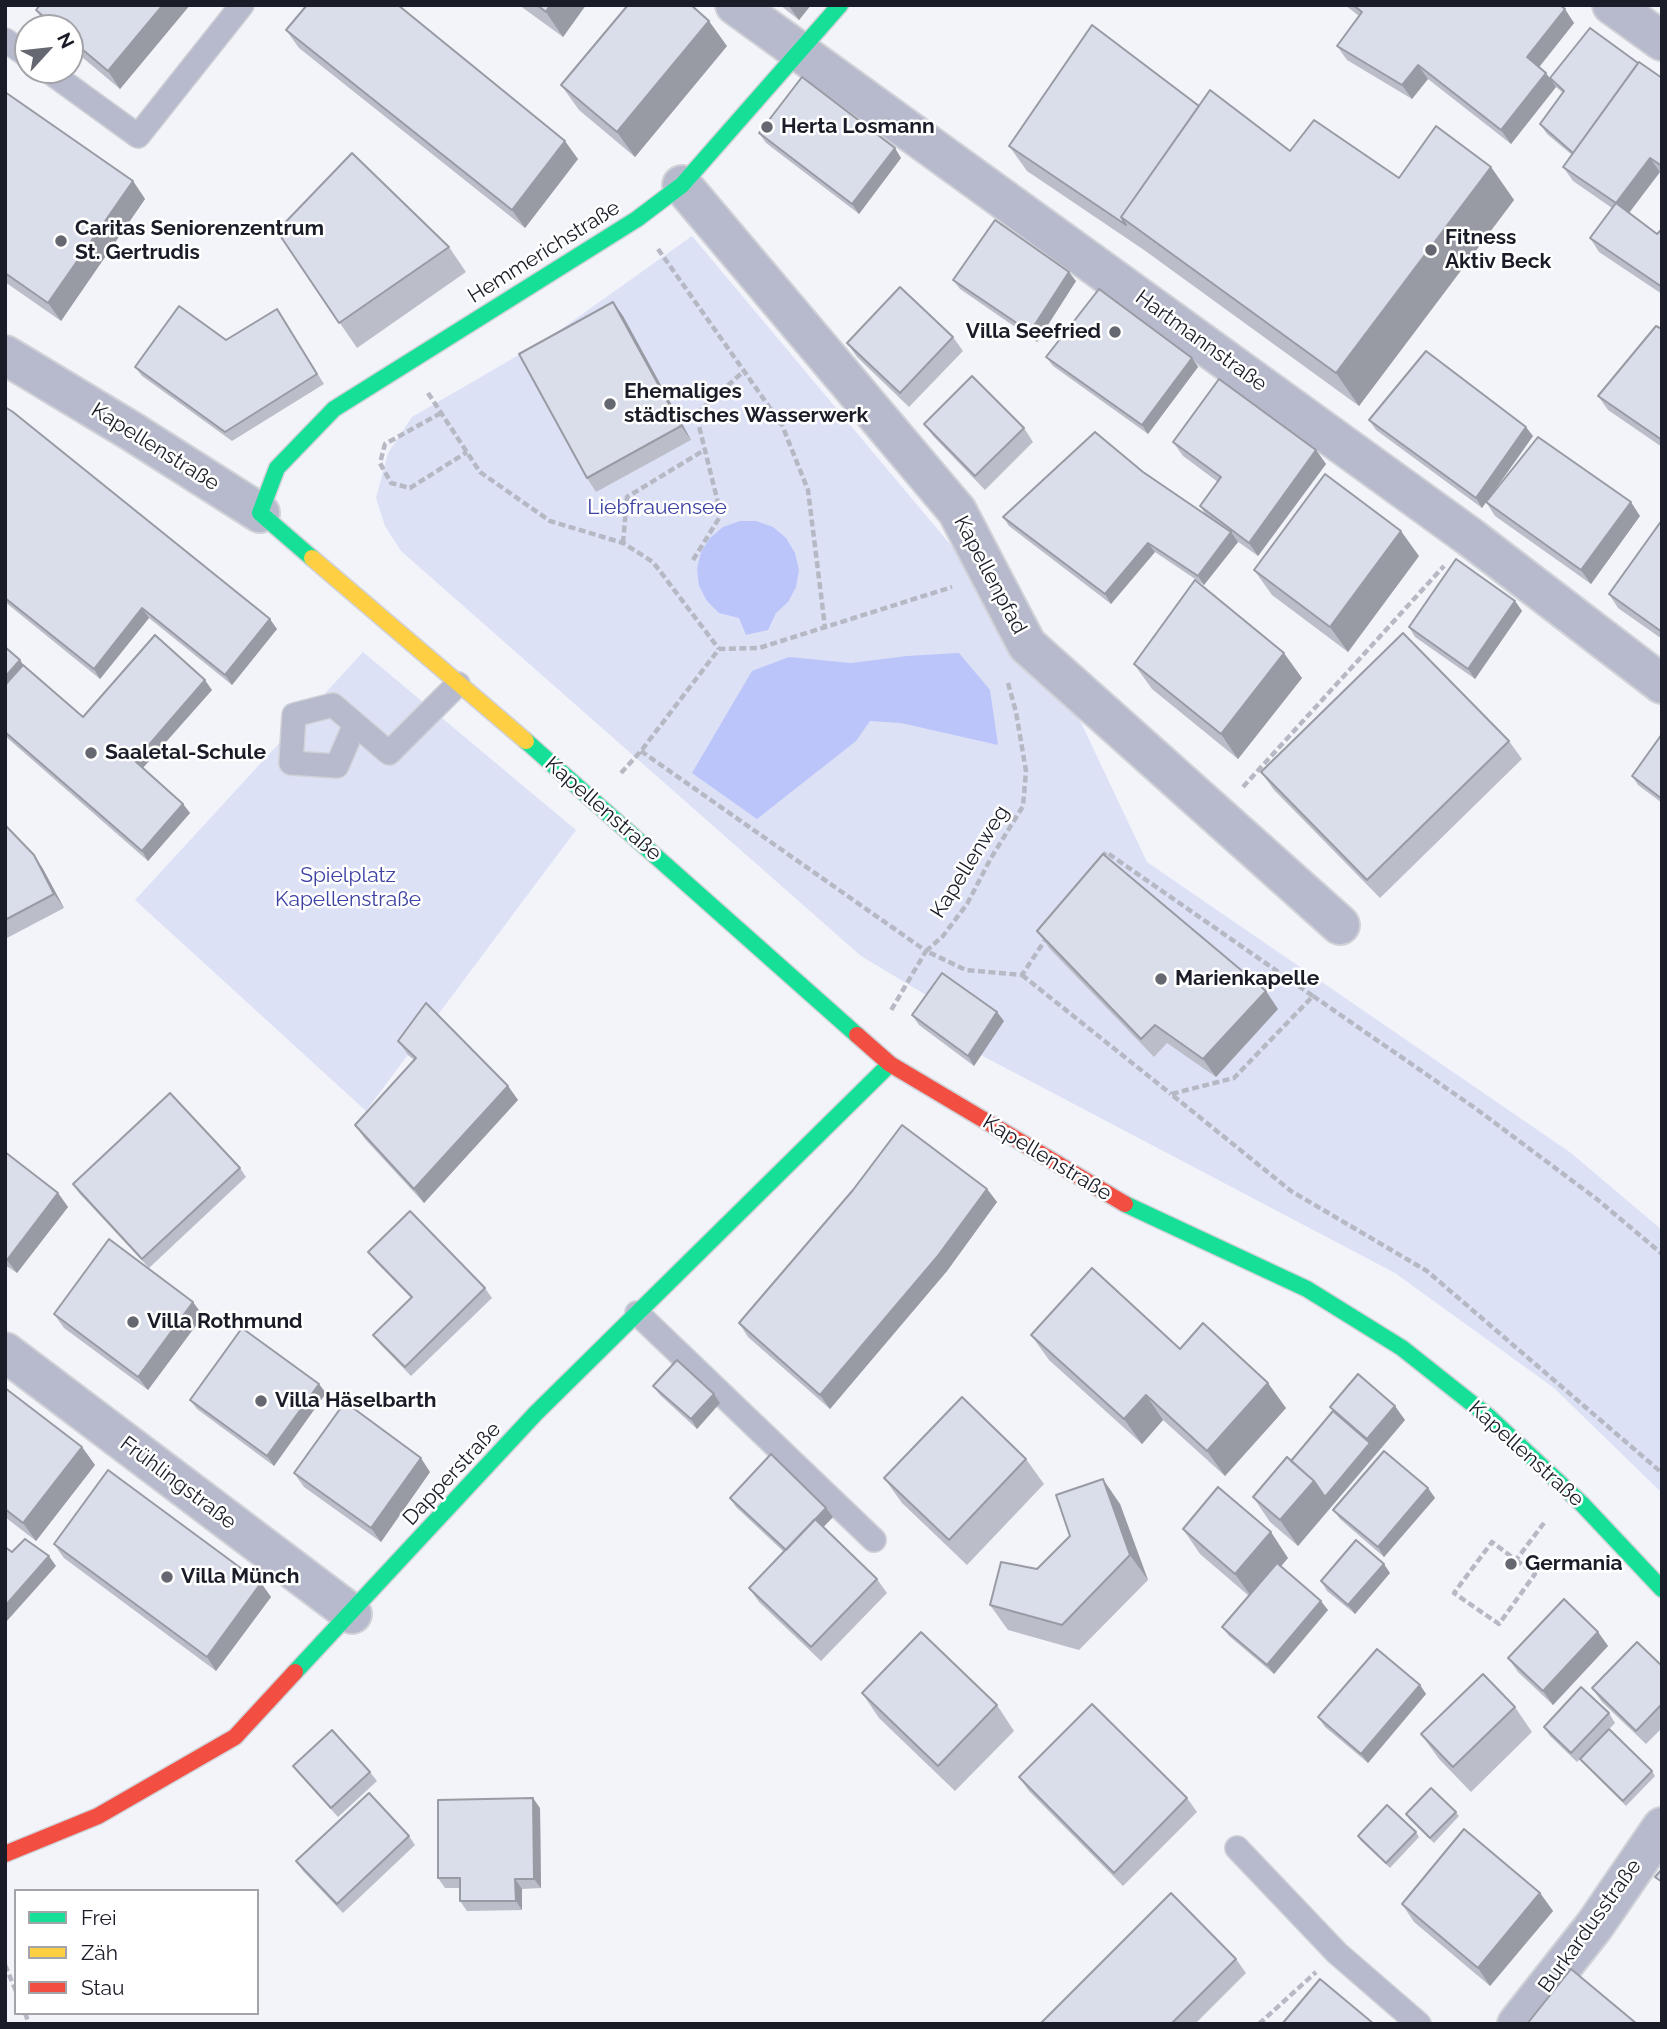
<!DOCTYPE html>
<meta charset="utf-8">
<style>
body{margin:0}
#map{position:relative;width:1667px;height:2029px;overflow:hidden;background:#f2f4fa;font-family:Raleway,sans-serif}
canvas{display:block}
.frame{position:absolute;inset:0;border:7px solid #1a1c27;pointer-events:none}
.legend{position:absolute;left:14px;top:1889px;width:245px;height:126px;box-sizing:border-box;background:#fff;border:2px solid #a3a4a9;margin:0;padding:9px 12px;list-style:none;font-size:21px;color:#1a1c27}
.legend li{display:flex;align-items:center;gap:14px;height:35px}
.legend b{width:35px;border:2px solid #a3a4a9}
.north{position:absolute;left:14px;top:14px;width:70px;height:70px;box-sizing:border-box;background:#fff;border:2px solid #a3a4a9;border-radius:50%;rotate:63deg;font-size:19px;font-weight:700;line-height:28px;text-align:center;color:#1a1c27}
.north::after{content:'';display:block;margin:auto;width:24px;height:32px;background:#666871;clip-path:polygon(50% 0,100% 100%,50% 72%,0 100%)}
</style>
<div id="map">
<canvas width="1667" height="2029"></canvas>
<div class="frame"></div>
<ul class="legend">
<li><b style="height:9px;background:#16e098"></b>Frei</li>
<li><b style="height:9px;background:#ffcf43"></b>Zäh</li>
<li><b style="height:9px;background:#f24e42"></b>Stau</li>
</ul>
<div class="north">N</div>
</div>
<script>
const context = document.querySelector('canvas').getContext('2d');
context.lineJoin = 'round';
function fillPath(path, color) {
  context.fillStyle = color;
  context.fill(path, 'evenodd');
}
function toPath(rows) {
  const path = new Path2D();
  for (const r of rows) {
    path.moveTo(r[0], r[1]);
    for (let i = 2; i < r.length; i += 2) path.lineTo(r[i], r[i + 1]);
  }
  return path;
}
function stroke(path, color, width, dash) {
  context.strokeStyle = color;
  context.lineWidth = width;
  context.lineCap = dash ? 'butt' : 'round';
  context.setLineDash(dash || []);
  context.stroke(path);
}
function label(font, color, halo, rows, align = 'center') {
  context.font = font + ' Raleway,sans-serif';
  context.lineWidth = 5;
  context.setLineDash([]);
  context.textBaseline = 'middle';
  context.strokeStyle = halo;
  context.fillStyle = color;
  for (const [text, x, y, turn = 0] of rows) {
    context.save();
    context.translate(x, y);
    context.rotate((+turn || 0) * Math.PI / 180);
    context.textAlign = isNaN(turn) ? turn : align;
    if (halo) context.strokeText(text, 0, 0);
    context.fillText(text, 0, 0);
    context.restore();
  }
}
const green = toPath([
 [692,236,1057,672,1147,862,1571,1153,1662,1230,1662,1493,1554,1388,1395,1273,977,1053,971,1022,861,956,401,551,385,526,376,498,388,453,412,417,553,335],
 [363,652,576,830,366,1111,135,900]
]);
const water = toPath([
 [740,521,756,521,773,527,786,538,795,553,799,570,796,587,788,602,776,613,768,630,746,635,739,618,719,613,707,601,699,586,697,569,701,552,710,538,723,527],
 [959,653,990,690,998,745,901,723,870,721,856,741,757,819,692,773,752,671,789,657,851,663,907,656]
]);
const path = toPath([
 [658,249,782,425,808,490,825,627],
 [428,393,480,472,550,521,623,543,653,562,719,649],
 [441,413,385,444,380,463,391,483,410,488,467,452],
 [623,543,627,497,706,449],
 [693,560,721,515,696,414,744,371],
 [1008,683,1016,712,1026,771,1023,806,991,858,967,904,943,936,926,951,966,970,1022,975,1047,937],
 [641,751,926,951,890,1012],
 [621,773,641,751,719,649,759,648,952,587],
 [1243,787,1444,566],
 [1102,858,1106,852,1313,996,1234,1078,1171,1094,1291,1191,1427,1271,1662,1473],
 [1022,975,1171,1094],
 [1313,996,1475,1108,1598,1200,1662,1254],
 [1516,1560,1535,1574,1499,1624,1454,1593,1492,1542,1516,1560,1544,1523],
 [5,1965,16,1991],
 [25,2013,29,2024],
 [1259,2024,1316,1972]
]);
const lane = toPath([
 [5,40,28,56],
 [47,70,138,136,242,5],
 [355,724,337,766,291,763,294,715,333,705,389,753,458,684],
 [637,1313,874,1540],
 [1237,1848,1337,1953,1419,2024]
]);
const street = toPath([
 [735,5,1470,537,1662,684],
 [1612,5,1662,41],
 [682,185,957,511,1027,645,1340,925],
 [5,355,131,431,260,513],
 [5,1352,352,1614],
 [1517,2024,1595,1925,1662,1827]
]);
const fast = toPath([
 [312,558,260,513,277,468,334,409,637,219,682,185,840,5],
 [526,741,857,1035],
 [1125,1204,1307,1289,1402,1348,1489,1417,1582,1504,1662,1589],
 [295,1672,536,1413,890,1064]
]);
const slow = toPath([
 [312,558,526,741]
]);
const jam = toPath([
 [857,1035,890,1064,1125,1204],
 [5,1854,98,1816,235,1737,295,1672]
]);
const wall = toPath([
 [40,5,190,5,120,89,70,47,70,28,48,28,36,10],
 [519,5,586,5,563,37],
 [780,5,811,5,799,20],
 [1345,5,1560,5,1574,23,1539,67,1550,78,1638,63,1662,78,1662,173,1660,172,1629,212,1657,234,1662,229,1662,294,1599,252,1590,238,1612,208,1573,181,1563,167,1572,155,1547,134,1540,124,1563,93,1556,87,1511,144,1428,79,1412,99,1347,60,1337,46,1359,16],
 [286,30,578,159,525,228,299,48],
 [727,46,635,157,579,110,561,85],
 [5,92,133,181,145,199,61,321,5,282],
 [1199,106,1290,151,1399,178,1491,167,1514,200,1359,406,1144,250,1027,171,1009,146],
 [759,133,901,158,859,214,766,143],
 [277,231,449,247,466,272,357,348],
 [953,280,1076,281,1037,342,960,289],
 [613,302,623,316,691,440,596,492,587,478],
 [277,309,324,384,232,441,142,376,135,367,226,340],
 [1662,329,1662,447,1608,410,1598,396],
 [953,337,963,351,909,407,857,357,847,343],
 [1046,357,1192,358,1198,367,1148,434,1053,366],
 [5,407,277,629,232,685,149,618,100,679,5,602],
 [1369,420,1533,436,1492,494,1640,516,1591,584,1495,516,1486,502,1482,508,1376,430],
 [924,424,1024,428,1033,442,985,490,934,437],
 [1173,442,1316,450,1326,464,1258,556,1237,541,1238,542,1204,585,1155,552,1111,604,1009,526,1003,517,1206,515,1200,506,1218,482,1183,456],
 [1662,520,1662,639,1618,608,1609,594],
 [1419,556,1348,652,1272,595,1254,570],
 [1515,601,1522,611,1475,679,1415,637,1409,627],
 [5,647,23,665,83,717,212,690,143,768,183,804,190,813,148,861,5,736],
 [1134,664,1302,678,1238,759,1152,689],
 [1662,734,1662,803,1638,785,1632,776],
 [1509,741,1522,759,1380,898,1274,790,1261,772],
 [5,825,34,855,43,869,64,908,5,939],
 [1037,931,1278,1009,1216,1077,1167,1043,1154,1057,1050,949],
 [912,1015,1004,1021,974,1066,919,1025],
 [398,1041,508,1086,518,1100,424,1203,365,1139,355,1125,414,1060,408,1055],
 [5,1152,58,1193,68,1207,17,1273,5,1265],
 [240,1168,246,1177,149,1268,79,1193,73,1184],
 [987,1189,997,1202,947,1271,830,1409,748,1337,739,1323],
 [368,1252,485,1288,492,1298,411,1376,380,1344,373,1335,411,1298,375,1261],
 [193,1302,203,1316,148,1390,64,1328,54,1314],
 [1031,1335,1180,1349,1286,1408,1225,1476,1163,1420,1142,1444,1049,1360],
 [653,1386,714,1394,720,1403,697,1429,660,1395],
 [5,1388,82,1447,95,1465,36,1541,5,1517],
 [326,1393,274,1466,197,1409,190,1400],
 [1330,1407,1405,1420,1298,1546,1270,1522,1253,1497,1291,1461,1333,1411],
 [1026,1459,1044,1484,967,1565,902,1503,884,1478],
 [430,1472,381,1542,304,1487,294,1473],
 [1428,1488,1435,1498,1384,1557,1340,1519,1333,1510],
 [730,1498,833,1517,823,1527,877,1579,887,1593,821,1661,759,1602,749,1588,784,1552,736,1507],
 [1120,1504,1148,1580,1079,1650,1008,1630,990,1605],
 [1183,1529,1288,1558,1281,1566,1328,1610,1274,1674,1229,1636,1222,1627,1249,1596,1200,1554],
 [54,1544,261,1583,271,1597,216,1671,64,1558],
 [1390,1573,1355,1614,1327,1591,1321,1581],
 [1598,1632,1608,1646,1553,1705,1518,1672,1508,1658],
 [1662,1666,1662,1728,1646,1744,1602,1702,1592,1688],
 [1420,1685,1426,1694,1368,1763,1325,1727,1318,1717],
 [862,1693,997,1705,1014,1731,955,1791,879,1718],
 [1515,1707,1532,1732,1471,1792,1439,1759,1421,1734],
 [1609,1713,1615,1723,1609,1729,1652,1771,1655,1776,1626,1806,1584,1764,1580,1759,1601,1738,1577,1762,1550,1736,1544,1727],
 [293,1766,370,1772,377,1781,338,1817,300,1775],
 [1019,1777,1187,1798,1197,1812,1123,1886,1029,1791],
 [540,1808,541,1888,522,1889,522,1910,467,1911,460,1901,460,1888,445,1888,438,1878],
 [1456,1812,1459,1816,1434,1843,1409,1819,1406,1814],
 [1416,1832,1419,1837,1390,1868,1361,1841,1358,1836],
 [409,1836,415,1845,343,1913,303,1871,296,1861],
 [1540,1893,1553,1911,1490,1986,1414,1922,1402,1904],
 [1236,1959,1246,1973,1195,2024,1040,2024]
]);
const shadedWall = toPath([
 [163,5,190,5,120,89,108,71],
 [550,5,586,5,563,37,546,12],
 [790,5,811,5,799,20,789,6],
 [1565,9,1574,23,1536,71,1527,57],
 [709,21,727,46,635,157,617,132],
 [1418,65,1428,79,1412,99,1402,85],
 [1546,73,1556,87,1511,144,1501,130],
 [565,141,578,159,525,228,512,210],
 [895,148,901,158,859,214,852,204],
 [1650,158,1660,172,1626,217,1616,203],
 [1491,167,1514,200,1359,406,1336,373],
 [133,181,145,199,61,321,48,303],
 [1069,272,1076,281,1037,342,1030,332],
 [613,302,623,316,691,440,681,426],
 [1192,358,1198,367,1148,434,1142,425],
 [1526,427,1533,436,1482,508,1476,498],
 [1316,450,1326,464,1258,556,1249,543],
 [1631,502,1640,516,1591,584,1581,570],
 [1401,531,1419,556,1348,652,1330,627],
 [1231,532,1238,542,1204,585,1198,576],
 [1148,543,1155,552,1111,604,1105,594],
 [1515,601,1522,611,1475,679,1468,669],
 [142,608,149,618,100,679,94,669],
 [270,619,277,629,232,685,225,675],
 [1284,653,1302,678,1238,759,1221,734],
 [20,660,30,674,5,702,5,677],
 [205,680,212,690,141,770,135,761],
 [183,804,190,813,148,861,142,851],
 [34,855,43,869,64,908,54,894],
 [1266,991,1278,1009,1216,1077,1203,1059],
 [997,1012,1004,1021,974,1066,968,1056],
 [508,1086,518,1100,424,1203,414,1189],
 [987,1189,997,1202,947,1271,830,1409,820,1395],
 [58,1193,68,1207,17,1273,7,1260],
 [193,1302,203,1316,148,1390,138,1377],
 [1268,1383,1286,1408,1225,1476,1207,1451],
 [319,1384,326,1393,274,1466,267,1456],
 [714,1394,720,1403,697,1429,691,1419],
 [1146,1395,1163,1420,1142,1444,1124,1419],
 [1395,1406,1405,1420,1298,1546,1280,1520,1314,1481,1370,1443,1367,1439],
 [82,1447,95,1465,36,1541,23,1523],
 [421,1458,430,1472,381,1542,371,1528],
 [1103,1479,1120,1504,1148,1580,1130,1555],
 [1428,1488,1435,1498,1384,1557,1378,1547],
 [826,1508,833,1517,792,1560,786,1551],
 [1271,1532,1288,1558,1253,1599,1235,1574],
 [49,1556,56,1566,6,1622,5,1606],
 [1384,1564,1390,1573,1355,1614,1348,1605],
 [261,1583,271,1597,216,1671,207,1657],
 [1321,1601,1328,1610,1274,1674,1267,1665],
 [1598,1632,1608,1646,1553,1705,1543,1691],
 [1420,1685,1426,1694,1368,1763,1361,1754],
 [533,1798,540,1808,541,1888,534,1879],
 [515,1879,522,1889,522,1910,516,1901],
 [1540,1893,1553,1911,1490,1986,1478,1968]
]);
const building = toPath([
 [40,5,163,5,108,71,70,39,70,28,57,28,36,10,40,5],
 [307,5,398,5,565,141,512,210,286,30,307,5],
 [537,5,550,5,546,12,537,5],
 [628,5,691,5,709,21,617,132,561,85,628,5],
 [1353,5,1560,5,1565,9,1527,57,1546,73,1501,130,1418,65,1402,85,1337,46,1362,12,1353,5],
 [1092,25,1199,106,1121,217,1126,225,1009,146,1092,25],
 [1590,28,1638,63,1573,153,1540,124,1564,91,1550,78,1590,28],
 [1639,62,1662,78,1662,166,1650,158,1616,203,1657,234,1662,229,1662,287,1590,238,1616,203,1563,167,1639,62],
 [802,77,895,148,852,204,759,133,802,77],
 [1210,90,1290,151,1314,120,1399,178,1436,126,1491,167,1336,373,1121,217,1210,90],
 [5,92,133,181,48,303,5,273,5,92],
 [352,153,449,247,339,323,277,231,352,153],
 [995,220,1069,272,1030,332,953,280,995,220],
 [900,287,953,337,900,393,847,343,900,287],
 [1099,289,1192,358,1142,425,1046,357,1099,289],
 [613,302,681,426,587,478,519,354,613,302],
 [179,306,226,340,277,309,317,374,225,432,135,367,179,306],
 [1656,326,1662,329,1662,440,1598,396,1656,326],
 [1426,351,1526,427,1476,498,1369,420,1426,351],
 [972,376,1024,428,975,476,924,424,972,376],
 [1219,379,1316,450,1249,543,1200,506,1221,477,1173,442,1219,379],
 [5,407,13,412,270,619,225,675,142,608,94,669,5,598,5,407],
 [1095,432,1143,472,1231,532,1198,576,1148,543,1105,594,1003,517,1095,432],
 [1538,437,1631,502,1581,570,1486,502,1538,437],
 [1325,474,1401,531,1330,627,1254,570,1325,474],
 [1662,520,1662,632,1609,594,1662,520],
 [1456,559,1515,601,1468,669,1409,627,1456,559],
 [1195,580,1284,653,1221,734,1134,664,1195,580],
 [1403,633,1509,741,1367,880,1261,772,1403,633],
 [155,635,205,680,135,761,183,804,142,851,5,732,5,685,23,665,83,717,155,635],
 [5,647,20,660,5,677,5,647],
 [1662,734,1662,799,1632,776,1662,734],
 [5,825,34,855,54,894,5,920,5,825],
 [1103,854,1266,991,1203,1059,1155,1025,1141,1039,1037,931,1103,854],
 [942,973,997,1012,968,1056,912,1015,942,973],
 [426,1003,508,1086,414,1189,355,1125,416,1058,398,1041,426,1003],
 [170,1093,240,1168,142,1259,73,1184,170,1093],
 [902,1125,987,1189,937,1257,820,1395,739,1323,853,1190,902,1125],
 [5,1152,58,1193,7,1260,5,1258,5,1152],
 [410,1211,485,1288,405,1367,373,1335,412,1297,368,1252,410,1211],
 [109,1239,193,1302,138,1377,54,1314,109,1239],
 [1092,1268,1180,1349,1203,1323,1268,1383,1207,1451,1146,1395,1124,1419,1031,1335,1092,1268],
 [242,1328,319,1384,267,1456,190,1400,242,1328],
 [677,1360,714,1394,691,1419,653,1386,677,1360],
 [1358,1374,1395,1406,1367,1439,1330,1407,1358,1374],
 [5,1388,82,1447,23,1523,5,1509,5,1388],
 [962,1397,1026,1459,949,1540,884,1478,962,1397],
 [345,1402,421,1458,371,1528,294,1473,345,1402],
 [1333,1411,1370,1443,1325,1497,1314,1481,1291,1461,1333,1411],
 [1384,1451,1428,1488,1378,1547,1333,1510,1384,1451],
 [771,1454,826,1508,786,1550,730,1498,771,1454],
 [1287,1457,1314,1481,1280,1520,1253,1497,1287,1457],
 [108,1470,261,1583,207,1657,54,1544,108,1470],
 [1103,1479,1130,1555,1062,1625,990,1605,1001,1562,1037,1569,1070,1536,1056,1495,1103,1479],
 [1218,1487,1271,1532,1235,1574,1183,1529,1218,1487],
 [815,1519,877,1579,811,1647,749,1588,815,1519],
 [25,1539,49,1556,5,1606,5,1547,12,1552,25,1539],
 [1356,1540,1384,1564,1348,1605,1321,1581,1356,1540],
 [1277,1563,1321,1601,1267,1665,1222,1627,1277,1563],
 [1564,1599,1598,1632,1543,1691,1508,1658,1564,1599],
 [921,1632,997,1705,938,1766,862,1693,921,1632],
 [1637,1642,1662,1666,1662,1704,1636,1731,1592,1688,1637,1642],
 [1377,1649,1420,1685,1361,1754,1318,1717,1377,1649],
 [1483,1674,1515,1707,1453,1767,1421,1734,1483,1674],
 [1581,1687,1609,1713,1571,1753,1544,1727,1581,1687],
 [1092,1704,1187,1798,1114,1873,1019,1777,1092,1704],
 [1609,1729,1652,1771,1623,1801,1580,1759,1609,1729],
 [332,1730,370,1772,331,1808,293,1766,332,1730],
 [1431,1788,1456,1812,1430,1838,1406,1814,1431,1788],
 [369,1793,409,1836,337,1904,296,1861,369,1793],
 [533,1798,534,1879,515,1879,516,1901,460,1901,460,1878,438,1878,438,1800,533,1798],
 [1387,1805,1416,1832,1386,1863,1358,1836,1387,1805],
 [1464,1829,1540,1893,1478,1968,1402,1904,1464,1829],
 [1662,1869,1662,1882,1655,1877,1662,1869],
 [1171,1893,1236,1959,1171,2024,1040,2024,1171,1893],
 [1571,1969,1637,2024,1527,2024,1571,1969],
 [1320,1979,1374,2024,1282,2024,1320,1979]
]);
const markers = [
 [767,127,7,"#666871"],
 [61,241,7,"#666871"],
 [1431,250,7,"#666871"],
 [1115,332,7,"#666871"],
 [610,404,7,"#666871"],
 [91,753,7,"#666871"],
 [1161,979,7,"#666871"],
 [133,1322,7,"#666871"],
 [261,1401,7,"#666871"],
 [1511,1564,7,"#666871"],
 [167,1577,7,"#666871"]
];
const poiNames = [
 ["Herta Losmann",781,127],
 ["Caritas Seniorenzentrum",75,229],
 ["St. Gertrudis",75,253],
 ["Fitness",1445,238],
 ["Aktiv Beck",1445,262],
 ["Villa Seefried",1101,332,"right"],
 ["Ehemaliges",624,392],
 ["städtisches Wasserwerk",624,416],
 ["Saaletal-Schule",105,753],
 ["Marienkapelle",1175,979],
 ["Villa Rothmund",147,1322],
 ["Villa Häselbarth",275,1401],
 ["Germania",1525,1564],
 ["Villa Münch",181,1577]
];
const streetNames = [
 ["Hemmerichstraße",544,252,-32],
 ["Hartmannstraße",1201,341,36],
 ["Kapellenstraße",155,447,32],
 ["Kapellenpfad",990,575,62],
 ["Kapellenstraße",603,809,41],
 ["Kapellenweg",970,862,-58],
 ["Kapellenstraße",1047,1158,31],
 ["Kapellenstraße",1526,1454,42],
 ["Dapperstraße",452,1474,-47],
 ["Frühlingstraße",178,1483,37],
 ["Burkardusstraße",1590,1926,-54]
];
const parkNames = [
 ["Liebfrauensee",657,508],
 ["Spielplatz",348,876],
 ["Kapellenstraße",348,900]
];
fillPath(green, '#dde1f6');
fillPath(water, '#bbc5f9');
stroke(lane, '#d0d2d7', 26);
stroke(street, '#d0d2d7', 42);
stroke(fast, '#d0d2d7', 19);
stroke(slow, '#d0d2d7', 19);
stroke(jam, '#d0d2d7', 19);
stroke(path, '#b6b8c3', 4.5, [7, 3.5]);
stroke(lane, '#b6bacc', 23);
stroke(street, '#b6bacc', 38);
stroke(fast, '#16e098', 16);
stroke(slow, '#ffcf43', 16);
stroke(jam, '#f24e42', 16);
fillPath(wall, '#bbbec9');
fillPath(shadedWall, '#999ba4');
fillPath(building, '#daddea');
stroke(building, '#999ba4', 2);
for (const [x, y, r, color] of markers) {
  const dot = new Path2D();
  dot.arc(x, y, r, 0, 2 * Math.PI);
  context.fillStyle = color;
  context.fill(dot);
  stroke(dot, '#fff', 2.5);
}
label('bold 21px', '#1a1c27', '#fff', poiNames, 'left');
label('21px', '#1a1c27', '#fff', streetNames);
label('21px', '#3c41a4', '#fff', parkNames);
</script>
